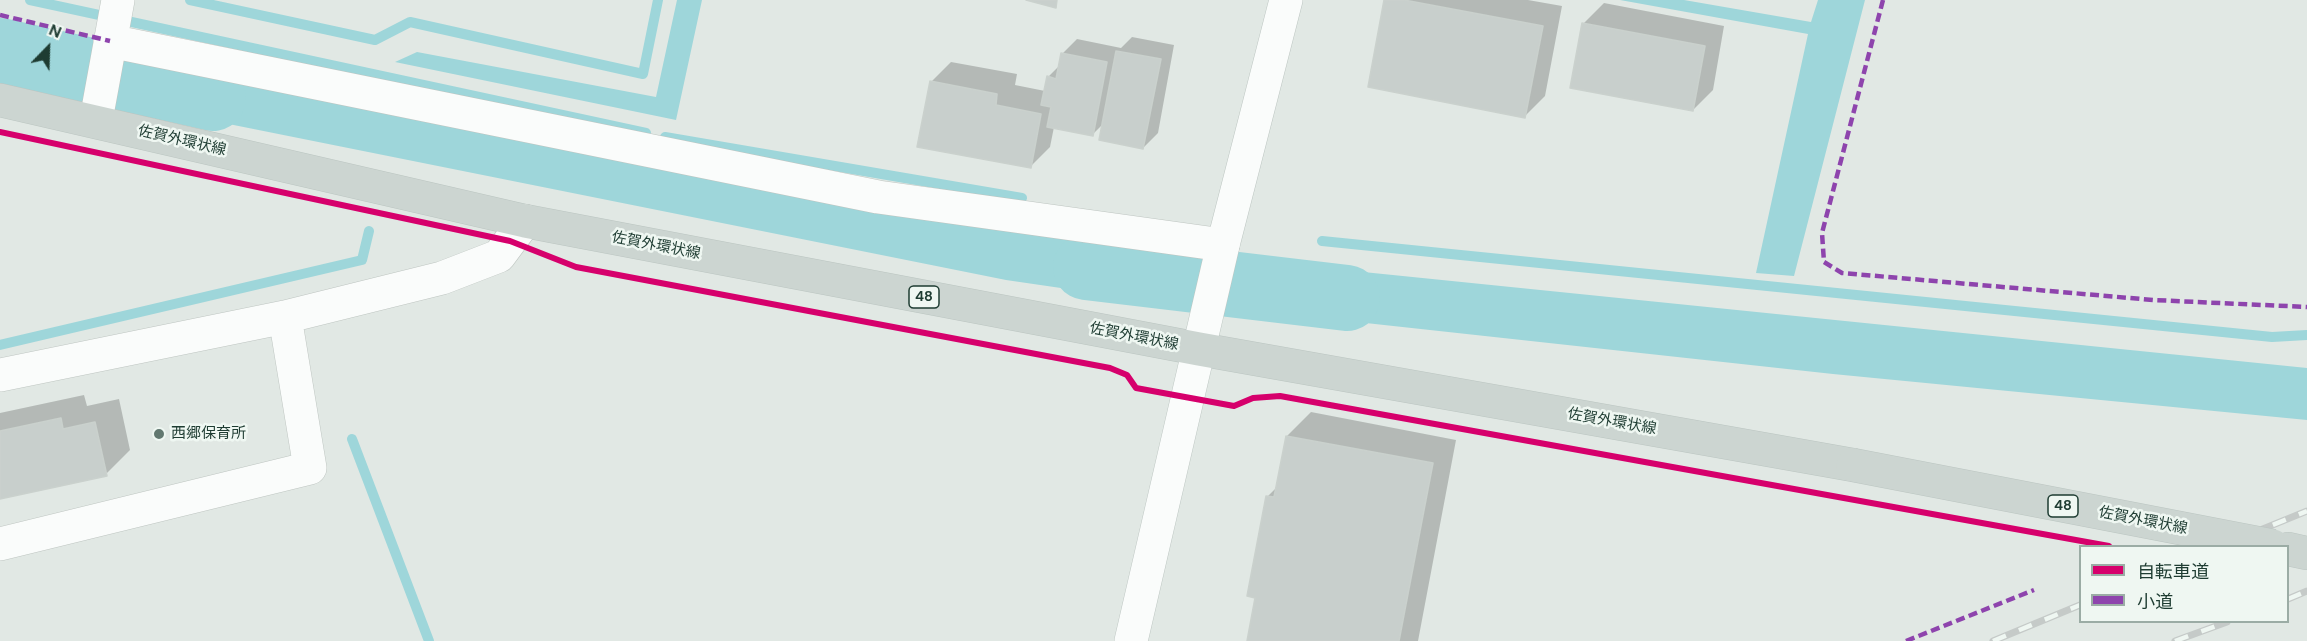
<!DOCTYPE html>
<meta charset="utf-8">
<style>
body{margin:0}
#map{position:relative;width:2307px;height:641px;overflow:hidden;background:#e1e8e4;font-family:"DM Sans","Noto Sans JP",sans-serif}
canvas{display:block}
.legend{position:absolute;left:2079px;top:545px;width:210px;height:78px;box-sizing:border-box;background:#eff7f2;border:2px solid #9baca5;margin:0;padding:8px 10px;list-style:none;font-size:18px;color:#1e3c32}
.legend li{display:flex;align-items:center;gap:12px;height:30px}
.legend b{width:30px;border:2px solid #9baca5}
.north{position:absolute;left:18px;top:18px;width:60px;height:60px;-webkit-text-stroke:4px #eff7f2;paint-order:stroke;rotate:23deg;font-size:16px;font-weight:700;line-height:24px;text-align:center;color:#1e3c32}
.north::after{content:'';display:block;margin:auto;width:21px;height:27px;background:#1e3c32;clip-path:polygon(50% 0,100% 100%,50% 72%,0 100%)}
</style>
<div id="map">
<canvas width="2307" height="641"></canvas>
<ul class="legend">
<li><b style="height:8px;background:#d6006c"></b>自転車道</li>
<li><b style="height:8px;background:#8e44ad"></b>小道</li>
</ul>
<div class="north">N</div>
</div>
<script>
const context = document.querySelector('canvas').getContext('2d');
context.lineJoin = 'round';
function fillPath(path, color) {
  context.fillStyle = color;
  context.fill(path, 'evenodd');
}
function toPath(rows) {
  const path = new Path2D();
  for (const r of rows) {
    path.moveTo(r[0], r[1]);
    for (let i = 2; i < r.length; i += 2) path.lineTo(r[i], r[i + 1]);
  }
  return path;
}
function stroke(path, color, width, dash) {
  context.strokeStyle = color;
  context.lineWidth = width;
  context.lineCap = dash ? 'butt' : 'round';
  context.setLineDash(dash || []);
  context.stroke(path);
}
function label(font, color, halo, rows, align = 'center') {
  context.font = font + ' "DM Sans","Noto Sans JP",sans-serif';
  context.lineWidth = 5;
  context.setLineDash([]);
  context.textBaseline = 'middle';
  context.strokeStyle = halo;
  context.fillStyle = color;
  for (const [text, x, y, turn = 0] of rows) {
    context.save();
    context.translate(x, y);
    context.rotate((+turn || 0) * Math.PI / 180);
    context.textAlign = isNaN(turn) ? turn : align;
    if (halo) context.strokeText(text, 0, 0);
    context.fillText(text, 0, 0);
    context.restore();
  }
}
const water = toPath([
 [677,0,702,0,676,120,395,62,417,52,656,97],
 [1620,0,1684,0,1811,22,1818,0,1865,0,1794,276,1756,273,1808,34],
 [0,29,92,50,82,95,0,76],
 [129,57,1180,254,1177,276,1150,301,1006,280,119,102],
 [1265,262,2307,368,2307,420,1833,374,1265,312,1257,287]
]);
const shadow = toPath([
 [1386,0,1528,0,1562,6,1545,96,1525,116],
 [1604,3,1724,26,1713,90,1693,110,1572,87,1584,23],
 [1132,37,1174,45,1158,133,1143,148,1104,123,1093,134,1054,127,1050,147,1030,167,931,82,951,62,1017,74,1015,85,1045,91,1048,77,1060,65,1062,54,1077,39,1121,48],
 [84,395,87,406,119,399,130,450,106,474,0,498,0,413],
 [1311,412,1456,440,1418,641,1249,641,1257,597,1267,497,1278,486,1287,436]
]);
const stream = toPath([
 [30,0,646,133],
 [190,0,375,40,410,22,643,74,658,0],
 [665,137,1022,198],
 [1322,241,2272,337,2307,335],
 [0,345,362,260,369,231],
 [352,439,429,641]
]);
const river = toPath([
 [0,51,213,98],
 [1086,267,1347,298]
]);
const building = toPath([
 [1026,0,1057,0,1056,8,1026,0],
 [1384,0,1404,0,1543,26,1525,118,1368,87,1384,0],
 [1582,23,1705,46,1693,111,1570,88,1582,23],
 [1116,51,1161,59,1143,149,1099,140,1116,51],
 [1061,53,1107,62,1093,136,1047,127,1051,107,1041,105,1047,76,1056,79,1061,53],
 [930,81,997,94,996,105,1041,114,1031,168,917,147,930,81],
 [61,418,63,429,95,422,107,476,0,499,0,431,61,418],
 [1286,436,1433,463,1399,641,1247,641,1255,598,1247,596,1266,496,1274,497,1286,436]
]);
const street = toPath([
 [110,41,878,197,1223,245],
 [96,120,118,0],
 [0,375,285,317,442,278,499,256,525,221],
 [0,544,310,468,285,317]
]);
const secondary = toPath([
 [1131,641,1223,245,1286,0]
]);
const primary = toPath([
 [0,100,525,221,1199,349,1853,465],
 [2288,549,2307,553]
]);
const rail = toPath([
 [2221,546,2307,511],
 [2288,599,2307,591],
 [1993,641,2080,605],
 [2175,641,2227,622]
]);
const primaryBridge = toPath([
 [1853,465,2273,546]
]);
const quiet = toPath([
 [1883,0,1822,233,1824,262,1842,273,2153,300,2307,307],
 [0,15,110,41],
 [1906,641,2034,590]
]);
const cycleway = toPath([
 [0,132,510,241,576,267,1110,368,1127,375,1136,388,1234,406,1253,398,1280,396,2109,546]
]);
const markers = [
 [159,434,6,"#627870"]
];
const shields = [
 [924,297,30],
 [2063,506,30]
];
const shieldNames = [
 ["48",924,297],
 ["48",2063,506]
];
const streetNames = [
 ["佐賀外環状線",182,141,13],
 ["佐賀外環状線",656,246,11],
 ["佐賀外環状線",1134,337,11],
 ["佐賀外環状線",1612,422,10],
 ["佐賀外環状線",2143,521,11]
];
const poiNames = [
 ["西郷保育所",171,434]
];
fillPath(water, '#9ed6da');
fillPath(shadow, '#0003');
stroke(stream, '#9ed6da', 10);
stroke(river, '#9ed6da', 66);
fillPath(building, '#c8cfcc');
stroke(building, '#cad1cd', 1.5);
stroke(street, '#bec5c1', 34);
stroke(secondary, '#bdc6c2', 34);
stroke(primary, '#bbc5c1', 34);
stroke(street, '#fafcfb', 33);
stroke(secondary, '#fafcfb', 33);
stroke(primary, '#ccd5d1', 33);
stroke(rail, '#c5cac8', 7);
stroke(rail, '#eff7f2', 4.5, [14]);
stroke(primaryBridge, '#bbc5c1', 34, []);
stroke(primaryBridge, '#ccd5d1', 33);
stroke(quiet, '#8e44ad', 4.5, [9, 4.5]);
stroke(cycleway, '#d6006c', 6);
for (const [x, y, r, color] of markers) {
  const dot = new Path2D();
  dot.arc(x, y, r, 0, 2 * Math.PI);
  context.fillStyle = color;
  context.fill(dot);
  stroke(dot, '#eff7f2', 2);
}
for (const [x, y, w] of shields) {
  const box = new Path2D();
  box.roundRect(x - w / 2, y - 11, w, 22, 4.5);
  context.fillStyle = '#eff7f2';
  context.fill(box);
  stroke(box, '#1e3c32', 1.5);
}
label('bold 14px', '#1e3c32', null, shieldNames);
label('15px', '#1e3c32', '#eff7f2', streetNames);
label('15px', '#1e3c32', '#eff7f2', poiNames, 'left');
</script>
